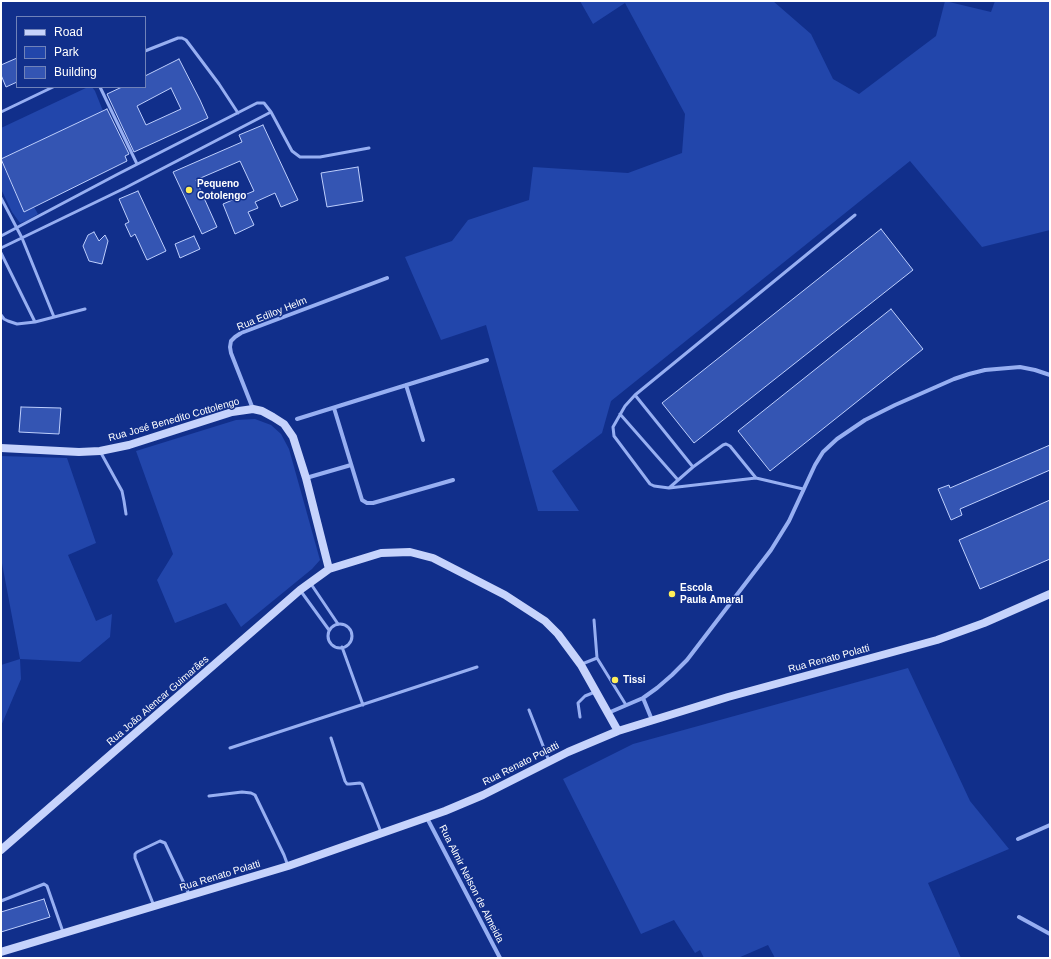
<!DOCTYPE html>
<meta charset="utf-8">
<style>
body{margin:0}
#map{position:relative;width:1051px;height:959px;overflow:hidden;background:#112f8b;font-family:Helvetica,sans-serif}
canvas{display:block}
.frame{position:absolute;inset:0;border:2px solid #fff;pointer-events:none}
.legend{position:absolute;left:16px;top:16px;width:130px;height:72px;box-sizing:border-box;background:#112f8b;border:1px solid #7082b9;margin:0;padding:5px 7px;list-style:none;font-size:12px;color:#fff}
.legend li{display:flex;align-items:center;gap:8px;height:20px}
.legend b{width:20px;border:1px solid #7082b9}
</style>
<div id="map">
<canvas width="1051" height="959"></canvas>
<div class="frame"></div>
<ul class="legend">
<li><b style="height:5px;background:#c6d3fc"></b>Road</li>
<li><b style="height:11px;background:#2246ab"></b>Park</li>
<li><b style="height:11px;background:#3455b3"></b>Building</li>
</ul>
</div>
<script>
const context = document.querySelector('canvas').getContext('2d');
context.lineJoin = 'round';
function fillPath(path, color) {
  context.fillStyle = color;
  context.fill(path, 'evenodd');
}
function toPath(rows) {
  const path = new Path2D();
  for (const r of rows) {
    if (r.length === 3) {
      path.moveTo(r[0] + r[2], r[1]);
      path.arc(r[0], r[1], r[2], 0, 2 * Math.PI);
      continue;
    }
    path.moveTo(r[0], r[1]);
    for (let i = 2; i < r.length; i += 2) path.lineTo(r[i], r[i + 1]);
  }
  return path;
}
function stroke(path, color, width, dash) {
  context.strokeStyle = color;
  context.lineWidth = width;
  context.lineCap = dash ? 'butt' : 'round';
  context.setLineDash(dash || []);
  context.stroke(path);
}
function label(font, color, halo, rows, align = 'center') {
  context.font = font + ' Helvetica,sans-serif';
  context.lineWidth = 3;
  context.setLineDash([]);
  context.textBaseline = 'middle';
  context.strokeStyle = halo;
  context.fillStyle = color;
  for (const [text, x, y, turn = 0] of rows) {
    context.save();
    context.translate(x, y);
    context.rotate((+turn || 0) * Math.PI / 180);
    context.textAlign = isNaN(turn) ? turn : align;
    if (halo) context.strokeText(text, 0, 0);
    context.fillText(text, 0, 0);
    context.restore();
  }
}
const green = toPath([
 [580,1,773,1,811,34,833,79,859,94,936,36,945,1,991,12,995,1,1050,1,1050,230,982,247,910,161,611,401,602,433,552,471,579,511,538,511,486,325,441,340,405,257,452,241,468,220,529,200,533,167,628,173,682,153,685,114,625,3,593,24],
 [88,87,92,87,95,91,103,111,1,159,1,128],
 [1,161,24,212,34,207,38,214,26,221,20,223,12,212,1,189],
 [255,419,271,425,281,434,289,449,320,560,312,569,241,627,226,603,175,623,157,580,173,554,136,451,236,420],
 [1,456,67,458,96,543,68,555,96,621,112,614,110,637,80,662,20,659,21,679,1,726,1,665,20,659,1,558],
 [908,668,970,801,1009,849,928,883,961,958,775,958,768,945,738,958,704,958,700,950,695,953,674,920,641,934,563,779,633,744]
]);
const building = toPath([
 [17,58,17,82,6,87,1,75,1,65,17,58],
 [179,59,200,100,208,118,134,152,107,94,122,87,145,87,145,76,179,59],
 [171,88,181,109,146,125,137,106,171,88],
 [107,109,129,154,125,156,127,161,24,212,1,159,107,109],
 [263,125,298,200,281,207,275,193,255,202,258,208,248,212,254,225,235,234,223,204,254,191,240,161,196,180,217,227,202,234,173,172,242,142,239,135,263,125],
 [358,167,363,201,327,207,321,173,358,167],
 [138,191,166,251,147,260,135,234,131,237,125,224,129,222,119,199,138,191],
 [881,229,913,270,694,443,662,403,881,229],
 [94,232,99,241,105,235,108,241,102,264,89,261,83,246,88,235,94,232],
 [194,236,200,249,180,258,175,244,194,236],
 [891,309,923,349,770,471,738,431,891,309],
 [21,407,61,408,59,434,19,432,21,407],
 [1050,445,1050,470,960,509,962,515,951,520,938,489,949,485,950,488,1050,445],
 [1050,500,1050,559,980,589,959,540,1050,500],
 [44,899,50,917,1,932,1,912,44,899]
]);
const service = toPath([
 [145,51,178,38,182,38,186,40,219,84,238,113],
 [100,87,137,164],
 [1,112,53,87],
 [271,112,292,151,300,157,320,157,369,148],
 [1,198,22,238,54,317],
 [1,236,118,174,257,103,264,103,271,112,125,188,1,248],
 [1,253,35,322],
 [1,315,4,319,8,321,17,324,35,322,85,309],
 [635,395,693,467],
 [620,414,678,480],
 [101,453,122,491,124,501,126,514],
 [669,488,693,467,723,445,726,444,730,446,756,478],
 [803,489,756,478,669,488,654,486,650,484,614,436,613,427,625,406,635,395,855,215],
 [311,584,338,624],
 [300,590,329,630],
 [594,620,597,658,626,705],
 [340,636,12],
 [342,647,363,705],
 [582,664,597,658],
 [529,710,549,761],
 [580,717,578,703,585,696,595,692],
 [331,738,345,781,347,784,350,784,360,783,362,784,381,832],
 [230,748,477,667],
 [209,796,242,792,251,793,255,795,284,855,288,866],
 [1,901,44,884,47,886,63,932],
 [154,906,135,858,135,854,137,852,160,841,165,843,189,894]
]);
const minor = toPath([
 [406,385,423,440],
 [334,408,362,500,367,503,373,503,453,480],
 [253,409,231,353,230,347,231,341,235,337,241,333,387,278],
 [297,419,487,360],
 [306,478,351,465],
 [643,698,652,720],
 [608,713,643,698,657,688,672,675,687,660,771,550,789,521,815,465,823,452,837,439,865,420,895,405,954,379,969,374,985,370,1020,367,1035,370,1050,375],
 [427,818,500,958],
 [1018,839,1050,825],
 [1019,917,1050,934]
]);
const secondary = toPath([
 [1,448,79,452,100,451,129,445,232,412,253,409,262,411,273,417,284,424,293,437,306,478,329,569,381,553,410,552,433,558,505,595,545,621,558,634,581,665,618,731],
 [1,850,300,590,329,569],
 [1,952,288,866,445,811,483,795,568,752,618,731,728,697,937,640,984,623,1050,594]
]);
const markers = [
 [189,190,4,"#ffee58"],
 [672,594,4,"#ffee58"],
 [615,680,4,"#ffee58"]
];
const poiNames = [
 ["Pequeno",197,184],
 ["Cotolengo",197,196],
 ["Escola",680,588],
 ["Paula Amaral",680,600],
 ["Tissi",623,680]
];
const streetNames = [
 ["Rua Ediloy Helm",272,314,-22],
 ["Rua José Benedito Cottolengo",174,420,-16],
 ["Rua Renato Polatti",829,659,-15],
 ["Rua João Alencar Guimarães",158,701,-41],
 ["Rua Renato Polatti",521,764,-27],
 ["Rua Renato Polatti",220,876,-17],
 ["Rua Almir Nelson de Almeida",471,884,63]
];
fillPath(green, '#2246ab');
fillPath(building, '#3455b3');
stroke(building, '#becffd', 1);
stroke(service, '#97aff2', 3);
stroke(minor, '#97aff2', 4);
stroke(secondary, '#c6d3fc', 8);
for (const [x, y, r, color] of markers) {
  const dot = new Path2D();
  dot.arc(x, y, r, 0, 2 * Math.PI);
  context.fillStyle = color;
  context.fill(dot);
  stroke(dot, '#112f8b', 1.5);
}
label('bold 10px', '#fff', '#112f8b', poiNames, 'left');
label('10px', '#fff', '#112f8b', streetNames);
</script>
